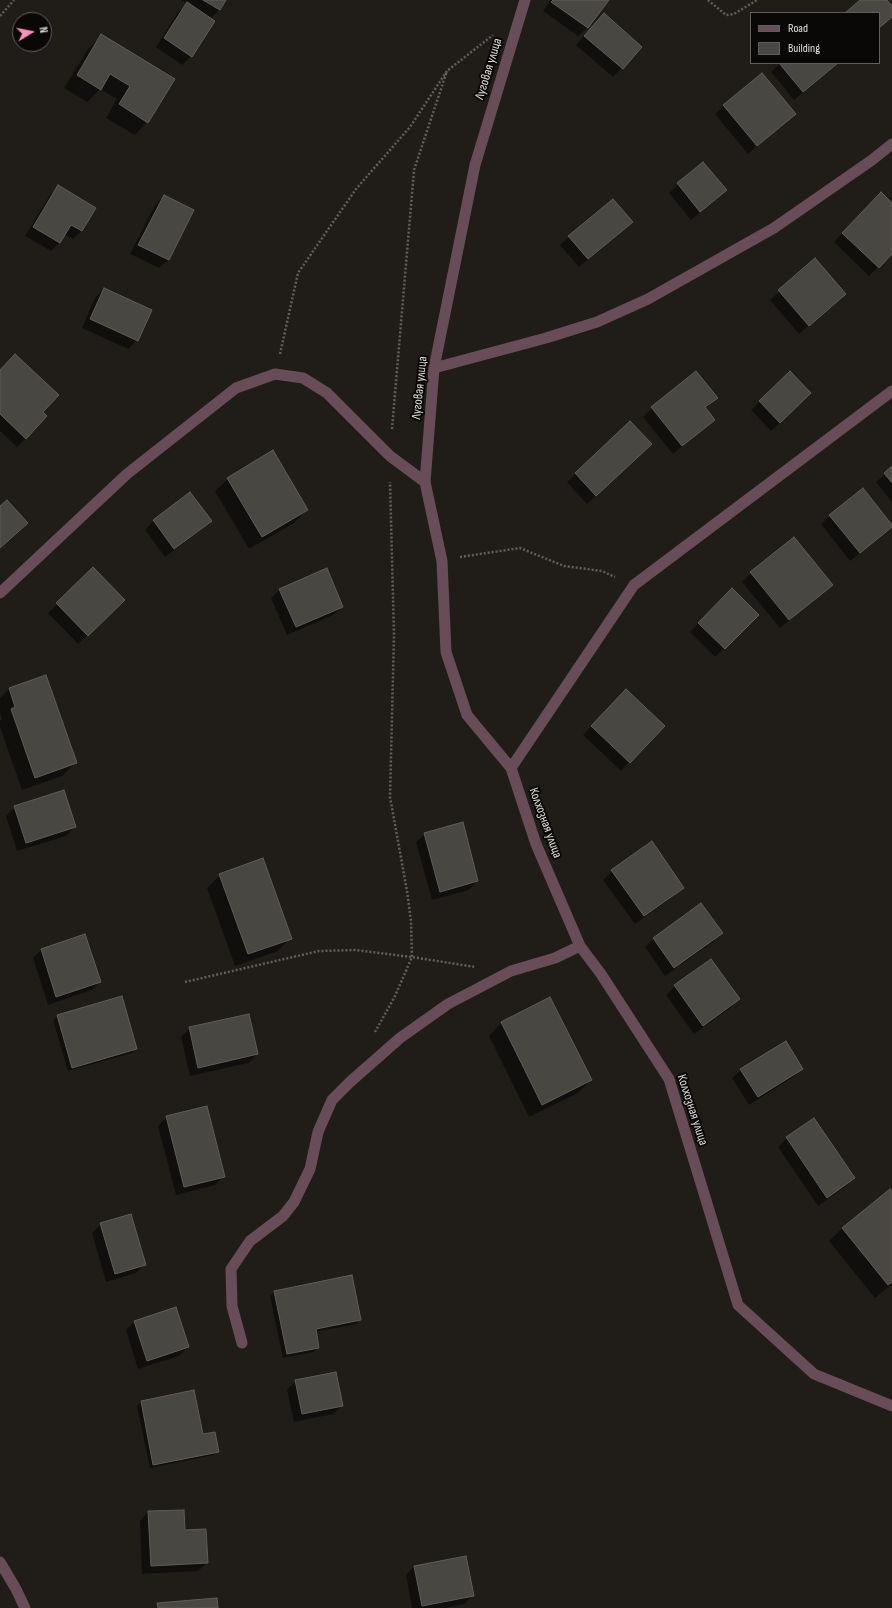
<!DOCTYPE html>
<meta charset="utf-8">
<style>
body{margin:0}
#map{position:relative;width:892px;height:1608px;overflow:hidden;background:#201d19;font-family:"Sofia Sans Condensed",sans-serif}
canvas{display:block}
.legend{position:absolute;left:750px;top:12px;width:130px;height:52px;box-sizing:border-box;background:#090806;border:1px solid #5f5e5b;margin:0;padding:5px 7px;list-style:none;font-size:12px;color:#e0dedb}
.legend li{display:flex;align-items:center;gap:8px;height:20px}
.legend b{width:20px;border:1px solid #5f5e5b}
.north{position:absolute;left:12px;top:12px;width:40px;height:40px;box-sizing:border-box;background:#090806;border:1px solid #5f5e5b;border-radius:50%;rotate:80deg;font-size:11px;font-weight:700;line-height:16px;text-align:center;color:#e0dedb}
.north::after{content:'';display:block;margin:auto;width:14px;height:18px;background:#fe8ebc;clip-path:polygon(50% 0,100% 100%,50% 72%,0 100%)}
</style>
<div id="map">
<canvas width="892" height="1608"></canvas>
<ul class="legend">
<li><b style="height:5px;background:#684d58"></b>Road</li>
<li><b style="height:11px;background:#494742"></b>Building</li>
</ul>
<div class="north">N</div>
</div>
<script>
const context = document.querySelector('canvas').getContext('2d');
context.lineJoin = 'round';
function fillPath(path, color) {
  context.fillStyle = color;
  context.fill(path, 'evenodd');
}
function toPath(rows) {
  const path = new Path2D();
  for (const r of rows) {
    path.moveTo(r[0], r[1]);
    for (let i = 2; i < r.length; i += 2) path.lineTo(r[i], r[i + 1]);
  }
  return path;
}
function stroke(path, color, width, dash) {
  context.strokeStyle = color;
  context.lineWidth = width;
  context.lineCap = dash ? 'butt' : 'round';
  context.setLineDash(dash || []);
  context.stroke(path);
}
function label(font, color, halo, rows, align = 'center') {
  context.font = font + ' "Sofia Sans Condensed",sans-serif';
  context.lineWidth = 4;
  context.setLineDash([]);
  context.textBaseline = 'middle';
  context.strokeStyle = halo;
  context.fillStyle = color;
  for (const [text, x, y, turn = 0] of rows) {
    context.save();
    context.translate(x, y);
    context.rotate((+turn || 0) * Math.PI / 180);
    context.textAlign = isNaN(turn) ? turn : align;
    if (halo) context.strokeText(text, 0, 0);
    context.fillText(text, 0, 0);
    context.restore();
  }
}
const shadow = toPath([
 [181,0,225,0,219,10,210,19,191,56,182,65,156,47,178,12,187,4],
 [551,0,607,0,587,28,578,36,543,11],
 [595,23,641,47,613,77,576,45],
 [102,36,173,80,147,122,135,135,106,118,117,99,100,89,87,102,64,88,89,48],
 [780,63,837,63,794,100,771,72],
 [724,105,795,114,748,154,715,114],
 [703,163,725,190,691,220,669,193],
 [58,187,82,231,73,239,64,234,60,242,51,251,25,236,50,195],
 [164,196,193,211,168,260,159,268,130,254,155,205],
 [872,202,892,204,892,253,869,276,834,242],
 [632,222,579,267,560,245,569,237],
 [815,260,836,302,799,334,770,300],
 [104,289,137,340,128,349,82,328,95,298],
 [0,371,42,412,26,438,17,447,0,431],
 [790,373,801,402,771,431,751,410],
 [716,397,704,409,713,420,673,454,643,417,652,408],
 [642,453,587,504,567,482,576,473],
 [892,468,892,502,876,482],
 [228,479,307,510,294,523,249,549,215,491],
 [190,494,210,521,202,529,165,557,145,530,153,521],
 [830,516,892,526,850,561,821,524],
 [93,569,123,600,78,644,48,613],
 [751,573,831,585,780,628,742,582],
 [280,589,342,607,333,615,287,635,271,598],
 [732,590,757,615,715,657,690,632],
 [45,676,75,763,62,776,22,790,0,727,0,721,2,719,0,713,0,698,9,689],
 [617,699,664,726,621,771,583,735],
 [15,807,75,827,66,836,17,851,6,816],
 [425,834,477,881,469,890,432,900,416,842],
 [612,871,683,887,674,896,635,924,603,880],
 [220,875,290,938,278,951,235,966,207,888],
 [721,933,713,942,665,976,645,947,654,938],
 [41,950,100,982,91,990,48,1005,33,958],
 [675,986,739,999,730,1008,694,1034,666,995],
 [58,1015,136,1049,132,1053,68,1071,53,1020],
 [501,1023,591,1080,578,1093,529,1117,489,1036],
 [190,1028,257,1054,248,1063,190,1076,181,1037],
 [802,1069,793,1077,749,1105,732,1078,741,1070],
 [167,1117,224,1176,215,1185,176,1195,158,1126],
 [787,1138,854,1178,845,1187,818,1206,778,1147],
 [892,1193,892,1284,875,1298,829,1241,842,1228],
 [101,1224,145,1264,136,1273,106,1282,92,1233],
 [352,1277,360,1320,356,1324,315,1332,318,1347,314,1352,283,1358,270,1296,274,1292],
 [134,1322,188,1347,179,1356,138,1369,126,1330],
 [296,1381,342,1406,333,1414,294,1422,287,1390],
 [141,1402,202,1435,218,1451,214,1455,150,1468,137,1406],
 [148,1512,184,1531,207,1563,198,1571,142,1574,140,1521],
 [414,1567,473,1595,464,1604,445,1608,412,1608,406,1575]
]);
const building = toPath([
 [203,0,226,0,220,10,203,0],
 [553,0,609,0,588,28,551,2,553,0],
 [860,0,887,0,892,6,892,17,879,28,879,13,845,13,860,0],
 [187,2,215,21,192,57,164,38,187,2],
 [604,13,642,47,623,69,584,36,604,13],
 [101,34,175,79,148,123,119,104,130,86,110,74,101,90,77,75,101,34],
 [779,63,838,63,803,92,779,63],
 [762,73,796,114,757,146,723,105,762,73],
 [703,162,727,190,700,212,677,183,703,162],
 [58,185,96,208,82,231,71,225,60,243,33,227,58,185],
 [881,192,892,203,892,254,879,268,842,233,881,192],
 [164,195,194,210,169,260,138,245,164,195],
 [613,199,633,222,588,259,568,236,613,199],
 [815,258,846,294,809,326,778,290,815,258],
 [104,288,152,310,138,341,90,319,104,288],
 [15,354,59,395,43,412,47,416,26,439,0,414,0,370,15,354],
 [696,371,718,398,705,407,715,420,682,446,651,407,696,371],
 [790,371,811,393,780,423,759,401,790,371],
 [630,421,652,444,596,496,575,473,630,421],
 [273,450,308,510,262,537,227,478,273,450],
 [892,466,892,483,884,473,892,466],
 [863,488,892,525,892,527,860,553,829,515,863,488],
 [190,492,212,521,174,549,153,520,190,492],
 [7,500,28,523,0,548,0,506,7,500],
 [794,537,833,585,789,620,750,572,794,537],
 [93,567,125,600,88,636,56,603,93,567],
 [327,568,343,607,296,627,279,589,327,568],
 [732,588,759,615,725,649,698,623,732,588],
 [46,675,77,763,35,778,11,709,15,707,9,688,46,675],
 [626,689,665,726,630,763,591,726,626,689],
 [64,790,76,827,26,843,14,806,64,790],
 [463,822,478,881,440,892,424,833,463,822],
 [652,841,684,888,644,916,611,870,652,841],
 [263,858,292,939,248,954,219,874,263,858],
 [701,903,723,933,674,968,653,938,701,903],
 [85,934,101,982,56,997,41,949,85,934],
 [711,959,740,999,703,1026,674,985,711,959],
 [122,996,137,1049,72,1068,57,1015,122,996],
 [550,997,592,1080,542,1105,501,1022,550,997],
 [249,1014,258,1054,198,1068,189,1027,249,1014],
 [786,1041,803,1069,758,1097,740,1069,786,1041],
 [207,1106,225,1177,184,1187,166,1116,207,1106],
 [814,1118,855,1178,827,1198,786,1137,814,1118],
 [890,1189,892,1192,892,1282,888,1285,842,1228,890,1189],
 [131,1214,146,1265,115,1274,100,1223,131,1214],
 [352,1275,361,1320,316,1329,319,1348,287,1354,274,1291,352,1275],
 [176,1307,189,1347,147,1361,134,1321,176,1307],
 [336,1372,343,1406,302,1414,295,1380,336,1372],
 [194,1390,203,1434,215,1432,219,1452,153,1465,141,1401,194,1390],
 [184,1510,185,1530,206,1529,208,1563,151,1566,148,1511,184,1510],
 [466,1556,474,1596,422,1606,414,1566,466,1556],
 [217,1598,218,1608,158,1608,157,1603,217,1598]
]);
const path = toPath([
 [708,0,726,15,734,14,757,0],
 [0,16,14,0],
 [280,354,298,273,356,189,410,127,447,71,493,35],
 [392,429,414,170,447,71],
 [460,557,520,548,564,566,602,571,615,577],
 [185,982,319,951,355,950,412,957,475,967],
 [375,1032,395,996,412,957,411,921,407,891,390,797,394,635,390,482]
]);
const minor = toPath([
 [525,0,475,165,434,368,425,482,442,561,446,652,467,715,511,768,536,844,580,946,601,974,669,1079,738,1305,814,1374,892,1406],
 [434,368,546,338,597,322,648,299,774,228,872,160,892,144],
 [0,593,127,474,236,388,275,374,303,378,327,393,390,456,425,482],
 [511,768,634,585,892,391],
 [242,1343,232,1306,231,1269,250,1241,283,1216,294,1202,310,1169,318,1132,332,1100,350,1082,400,1038,448,1004,511,971,555,958,580,946],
 [0,1562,16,1589,25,1608]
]);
const streetNames = [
 ["Луговая улица",489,69,-73],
 ["Луговая улица",420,388,-84],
 ["Колхозная улица",545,823,70],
 ["Колхозная улица",692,1110,72]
];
fillPath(shadow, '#0007');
fillPath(building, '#494742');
stroke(building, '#605d58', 1);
stroke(path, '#615f5b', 2.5, [2, 2]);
stroke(minor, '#684d58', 11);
label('13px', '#e0dedb', '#090806', streetNames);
</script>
